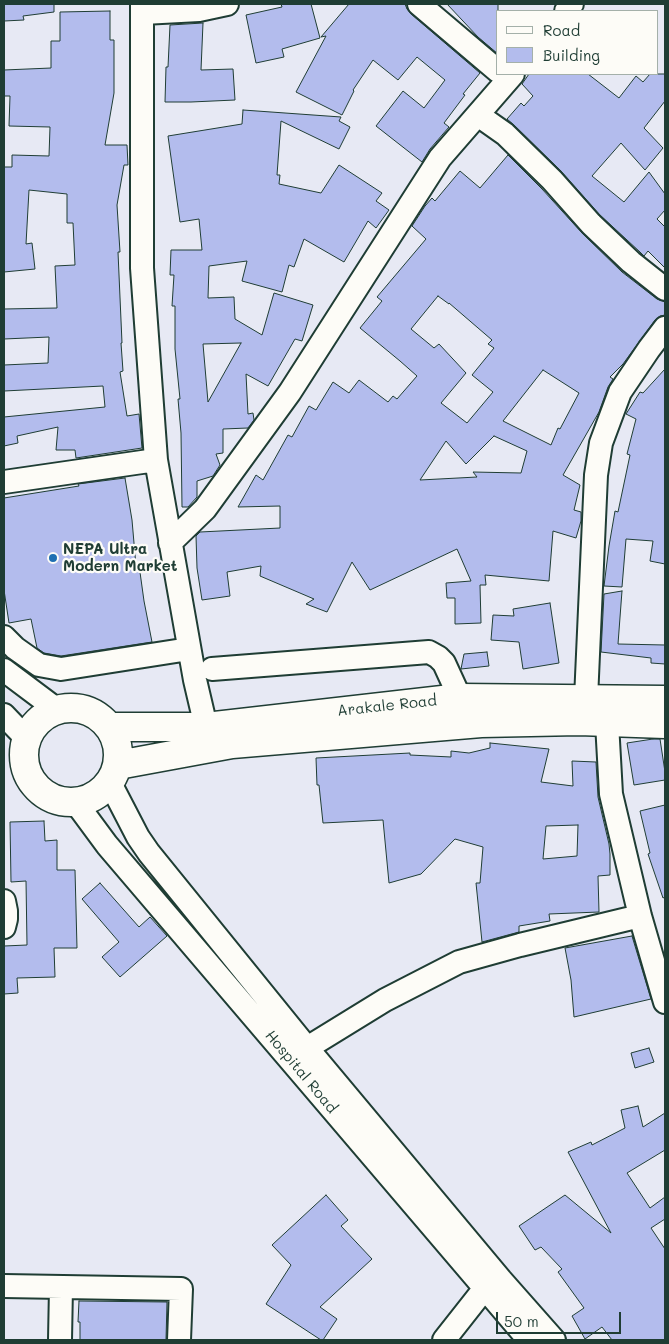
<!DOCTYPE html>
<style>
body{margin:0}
#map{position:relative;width:669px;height:1344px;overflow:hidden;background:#e7e9f4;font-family:Mali,sans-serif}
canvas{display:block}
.frame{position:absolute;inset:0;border:5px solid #1f3d34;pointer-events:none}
.legend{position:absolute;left:496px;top:10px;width:162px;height:65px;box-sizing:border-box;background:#fdfcf7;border:1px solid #a4b0a9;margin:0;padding:6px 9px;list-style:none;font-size:15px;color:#1f3d34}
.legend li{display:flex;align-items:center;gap:10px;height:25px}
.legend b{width:25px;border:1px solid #a4b0a9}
.scale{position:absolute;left:496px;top:1312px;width:125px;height:22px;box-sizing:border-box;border:2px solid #1f3d34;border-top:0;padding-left:6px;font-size:15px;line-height:18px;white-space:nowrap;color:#1f3d34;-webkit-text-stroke:4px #fdfcf7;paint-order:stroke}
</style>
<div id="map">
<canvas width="669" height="1344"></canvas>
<div class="frame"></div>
<ul class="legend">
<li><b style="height:6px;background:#fdfcf7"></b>Road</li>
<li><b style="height:14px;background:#b3bced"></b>Building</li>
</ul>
<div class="scale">50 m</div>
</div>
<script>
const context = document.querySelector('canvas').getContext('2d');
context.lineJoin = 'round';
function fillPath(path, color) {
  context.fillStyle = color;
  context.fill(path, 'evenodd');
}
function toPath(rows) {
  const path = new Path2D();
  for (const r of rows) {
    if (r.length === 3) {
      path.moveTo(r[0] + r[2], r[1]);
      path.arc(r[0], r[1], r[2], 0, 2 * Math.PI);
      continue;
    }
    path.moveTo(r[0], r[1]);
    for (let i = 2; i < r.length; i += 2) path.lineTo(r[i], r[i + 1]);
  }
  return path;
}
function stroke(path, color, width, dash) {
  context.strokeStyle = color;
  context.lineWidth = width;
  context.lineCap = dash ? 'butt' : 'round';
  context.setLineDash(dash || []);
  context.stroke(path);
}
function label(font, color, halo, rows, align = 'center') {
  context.font = font + ' Mali,sans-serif';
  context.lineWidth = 4.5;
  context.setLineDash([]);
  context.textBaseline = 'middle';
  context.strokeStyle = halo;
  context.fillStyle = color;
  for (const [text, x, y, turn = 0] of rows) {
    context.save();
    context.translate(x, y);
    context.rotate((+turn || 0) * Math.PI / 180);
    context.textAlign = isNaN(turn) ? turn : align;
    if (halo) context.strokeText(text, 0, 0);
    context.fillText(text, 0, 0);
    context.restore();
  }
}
const building = toPath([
 [4,4,54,4,54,12,23,16,24,20,4,21,4,4],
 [281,4,311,4,320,38,282,49,284,57,256,63,246,15,282,7,281,4],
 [349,4,405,4,407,9,411,14,480,73,463,94,465,95,444,123,449,127,430,149,422,162,376,126,403,91,424,108,445,80,417,57,398,80,373,60,353,90,354,91,342,115,296,92,326,36,321,37,349,4],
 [447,4,498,4,498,54,478,37,447,4],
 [110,11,110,40,114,40,114,93,105,145,127,145,128,165,124,165,117,205,120,252,118,252,122,343,121,343,123,371,120,372,127,416,139,414,142,448,76,458,75,450,56,450,58,427,17,436,18,443,4,446,4,417,105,407,103,386,4,391,4,365,48,363,49,337,4,339,4,309,57,308,55,266,75,265,73,223,67,223,67,194,29,190,26,244,32,243,35,269,4,272,4,167,12,167,12,155,49,156,50,127,9,126,10,96,4,96,4,70,51,68,51,41,60,41,60,12,110,11],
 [203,23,201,70,233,69,235,100,191,102,165,102,166,67,168,67,170,25,203,23],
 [529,74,588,74,619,98,636,76,643,82,650,74,665,74,665,101,644,128,663,148,645,170,621,143,592,176,624,202,649,172,665,194,665,210,657,219,665,227,665,268,648,251,644,256,640,252,600,215,561,171,514,125,507,119,521,103,524,106,533,96,522,84,529,74],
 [243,110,341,117,339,121,350,127,339,149,281,121,277,175,280,175,279,184,321,193,339,165,382,193,376,201,389,210,376,228,368,221,344,262,304,239,294,267,289,265,282,292,242,281,247,261,209,266,208,298,234,297,235,319,262,335,274,293,313,305,302,341,295,339,268,386,246,374,248,414,253,413,254,420,248,428,223,429,223,453,216,454,220,465,213,476,197,481,197,497,188,507,182,507,181,433,178,399,180,399,175,349,175,306,172,306,174,275,170,275,171,250,202,250,199,219,180,222,168,136,242,124,243,110],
 [241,343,208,402,203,344,241,343],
 [508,155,542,189,582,233,622,272,657,299,665,302,665,315,660,316,655,320,623,364,610,377,613,379,608,387,599,412,563,475,580,485,574,510,581,512,581,521,576,538,553,531,549,581,485,575,486,585,480,585,481,623,455,624,455,598,447,598,446,583,471,581,457,549,370,590,352,562,327,612,306,604,314,599,260,576,261,566,227,572,230,596,202,600,197,568,196,536,200,532,280,528,280,506,238,507,256,475,263,480,288,435,292,437,309,406,316,410,333,382,349,393,359,380,388,402,393,396,397,399,417,376,400,361,360,328,382,301,377,297,426,239,412,226,425,206,432,198,435,201,460,171,480,188,508,155],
 [438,296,449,304,449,303,492,340,488,344,494,348,472,375,493,392,467,423,441,403,466,373,439,344,434,348,411,329,438,296],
 [543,370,579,393,560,429,558,428,551,445,503,421,543,370],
 [494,436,527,451,521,473,473,472,477,477,420,480,446,441,466,464,494,436],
 [665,369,665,564,650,561,653,541,626,539,622,587,604,586,609,546,615,511,618,512,630,455,627,454,636,419,626,414,640,392,643,393,665,369],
 [125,478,132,520,136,566,139,565,144,601,152,642,61,656,44,653,37,648,31,619,9,623,4,590,4,498,79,486,78,484,125,478],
 [622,591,618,644,665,645,665,664,651,663,651,658,601,652,604,594,622,591],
 [550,603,559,663,523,669,519,642,491,640,493,615,514,616,513,609,550,603],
 [487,652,489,666,461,669,464,654,487,652],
 [653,739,660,739,665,772,665,780,634,785,627,743,653,739],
 [490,743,549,749,541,782,573,786,572,761,596,762,598,797,609,844,610,854,610,875,598,876,599,912,549,914,550,921,519,926,519,932,482,942,476,883,480,883,483,847,455,839,421,874,389,883,383,820,323,823,319,785,317,785,316,758,410,753,410,755,451,757,451,751,469,753,490,748,490,743],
 [578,825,577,856,543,859,546,826,578,825],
 [665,805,665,897,663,898,648,854,650,853,640,811,665,805],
 [44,821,45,841,57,840,57,870,75,870,77,948,54,948,55,977,17,978,18,993,4,994,4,946,27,945,26,881,11,882,10,822,44,821],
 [100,883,139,927,150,917,167,936,120,977,102,957,119,942,82,899,100,883],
 [632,936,651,999,574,1017,571,980,565,948,632,936],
 [649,1048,654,1062,635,1068,631,1053,649,1048],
 [638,1106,643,1127,665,1113,665,1150,627,1173,650,1208,665,1197,665,1219,651,1228,665,1249,665,1340,612,1340,602,1327,585,1339,572,1316,584,1308,558,1272,562,1269,541,1247,535,1250,519,1226,565,1195,611,1233,568,1152,591,1142,592,1145,625,1128,621,1110,638,1106],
 [326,1195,348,1220,341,1226,372,1259,320,1307,337,1319,323,1340,321,1340,266,1304,291,1265,272,1245,326,1195],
 [79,1301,167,1302,166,1340,80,1340,80,1322,78,1322,79,1301]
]);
const minor = toPath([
 [142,4,142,268,156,460,195,680,206,727],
 [419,4,498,71],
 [566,11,572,4],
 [143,13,199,10,227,4],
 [478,115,505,134,552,180,591,224,631,262,665,289],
 [4,482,156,460],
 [170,543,205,509,290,392,440,158,513,74],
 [4,637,15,648,39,665,61,669,189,649],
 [212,669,429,652,438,657,444,663,460,698],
 [4,670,56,709],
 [586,699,596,475,601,443,620,392,649,349,665,328],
 [4,715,26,738],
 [607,723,611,794,640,916,665,1002],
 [110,783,138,837,149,853,307,1048,501,1280,554,1340],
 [76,803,107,845,529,1340],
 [4,901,6,911,6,919,4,927],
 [307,1048,385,1000,459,962,520,945,640,916],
 [4,1286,181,1289,179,1340],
 [60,1340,61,1287],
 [444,1340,485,1288]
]);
const major = toPath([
 [71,755,47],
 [110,727,206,727,460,698,665,700],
 [118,765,232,744,481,723,579,721,665,724]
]);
const markers = [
 [53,558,5,"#1f6fb2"]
];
const poiNames = [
 ["NEPA Ultra",63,549],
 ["Modern Market",63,566]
];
const streetNames = [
 ["Arakale Road",387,706,-6],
 ["Hospital Road",301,1072,50]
];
fillPath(building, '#b3bced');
stroke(building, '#1f3d34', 1);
stroke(minor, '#1f3d34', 26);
stroke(major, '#1f3d34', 31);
stroke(minor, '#fdfcf7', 22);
stroke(major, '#fdfcf7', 28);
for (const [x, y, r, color] of markers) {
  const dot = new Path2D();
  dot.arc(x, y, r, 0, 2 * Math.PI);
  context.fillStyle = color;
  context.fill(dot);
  stroke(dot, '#fdfcf7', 2);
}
label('bold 15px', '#1f3d34', '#fdfcf7', poiNames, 'left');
label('15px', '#1f3d34', '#fdfcf7', streetNames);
</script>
